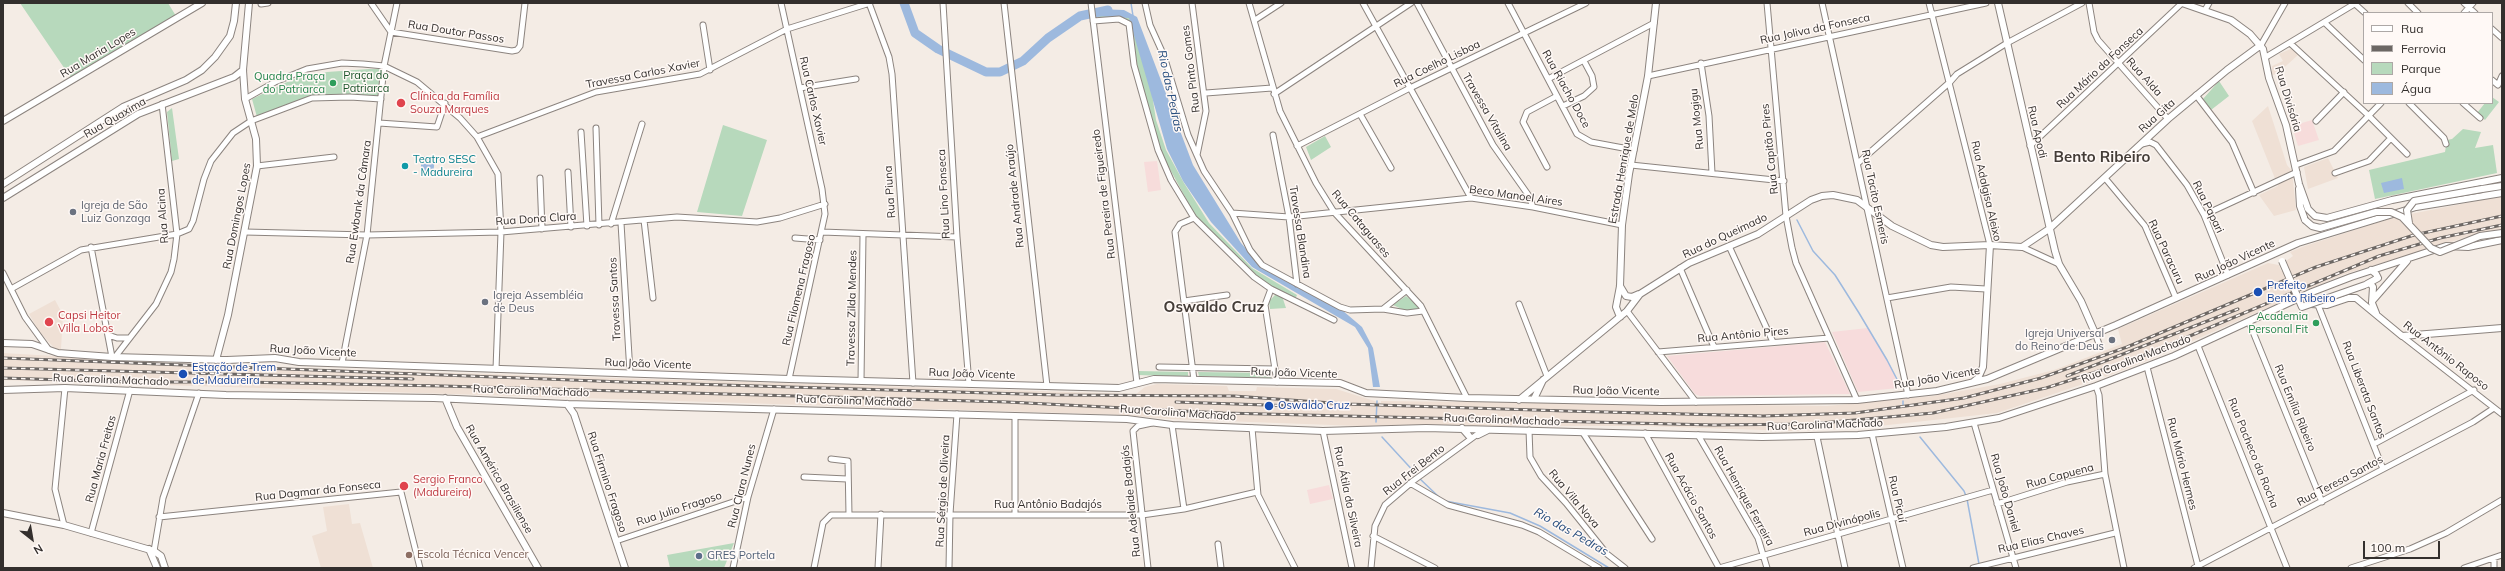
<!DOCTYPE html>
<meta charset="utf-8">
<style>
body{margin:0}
#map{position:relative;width:2505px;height:571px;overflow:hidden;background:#f4ece5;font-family:Mulish,sans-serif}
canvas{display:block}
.frame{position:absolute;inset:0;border:4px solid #332f2d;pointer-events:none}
.legend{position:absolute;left:2363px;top:12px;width:130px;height:92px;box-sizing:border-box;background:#fff9f6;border:1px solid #ada8a6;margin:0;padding:5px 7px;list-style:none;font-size:12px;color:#332f2d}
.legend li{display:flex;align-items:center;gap:8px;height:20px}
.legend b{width:20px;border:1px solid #ada8a6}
.north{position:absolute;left:12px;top:519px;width:40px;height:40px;-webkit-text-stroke:3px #fff9f6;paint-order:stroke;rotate:149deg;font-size:11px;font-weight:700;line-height:16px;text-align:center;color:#332f2d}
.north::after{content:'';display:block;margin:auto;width:14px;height:18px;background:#332f2d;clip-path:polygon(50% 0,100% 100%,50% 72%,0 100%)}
.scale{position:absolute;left:2363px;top:541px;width:77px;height:18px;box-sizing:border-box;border:2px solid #332f2d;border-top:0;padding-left:5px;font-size:12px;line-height:14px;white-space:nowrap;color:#332f2d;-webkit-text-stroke:3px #fff9f6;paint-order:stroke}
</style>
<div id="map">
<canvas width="2505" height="571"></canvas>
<div class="frame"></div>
<ul class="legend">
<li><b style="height:5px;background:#fff"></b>Rua</li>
<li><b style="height:5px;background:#6c6764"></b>Ferrovia</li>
<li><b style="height:11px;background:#b7d9bc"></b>Parque</li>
<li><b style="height:11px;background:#9db9de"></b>Água</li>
</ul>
<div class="north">N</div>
<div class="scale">100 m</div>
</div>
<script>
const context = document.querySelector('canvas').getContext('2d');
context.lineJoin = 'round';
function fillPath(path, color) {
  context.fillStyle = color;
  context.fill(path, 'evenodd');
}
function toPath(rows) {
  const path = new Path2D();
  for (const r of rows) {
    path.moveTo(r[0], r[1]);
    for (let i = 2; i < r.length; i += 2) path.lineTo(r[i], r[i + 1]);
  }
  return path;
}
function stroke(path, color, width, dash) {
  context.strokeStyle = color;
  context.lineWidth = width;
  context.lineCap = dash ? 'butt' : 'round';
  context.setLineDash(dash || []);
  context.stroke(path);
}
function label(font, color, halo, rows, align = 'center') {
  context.font = font + ' Mulish,sans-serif';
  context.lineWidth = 3;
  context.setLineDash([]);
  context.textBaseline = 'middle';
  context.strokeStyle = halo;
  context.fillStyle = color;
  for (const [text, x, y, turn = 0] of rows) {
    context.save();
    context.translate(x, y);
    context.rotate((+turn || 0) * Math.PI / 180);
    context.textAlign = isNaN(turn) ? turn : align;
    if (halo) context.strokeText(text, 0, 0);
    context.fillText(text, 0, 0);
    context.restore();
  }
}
const built = toPath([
 [2295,47,2298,55,2277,74,2272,75,2272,66,2283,61,2279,54],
 [2268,106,2287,165,2292,171,2296,210,2274,216,2259,195,2278,186,2252,121],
 [2328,158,2338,178,2308,189,2304,167],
 [2502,196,2502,230,2477,234,2342,275,2154,358,2105,377,2103,374,2097,376,2095,380,1997,413,1861,428,1792,431,1646,426,1359,426,1169,419,1126,415,3,380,3,353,227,366,1136,394,1145,387,1157,384,1227,386,1229,391,1256,391,1257,387,1336,389,1381,403,1381,401,1827,406,1933,396,2000,384,2054,370,2122,344,2118,329,2268,263,2279,265,2281,271,2289,268,2286,261,2293,256,2290,252,2305,246,2395,217],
 [55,300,63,315,61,349,55,349,39,331,29,314],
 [349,504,352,524,360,523,373,568,321,568,312,536,327,531,323,507]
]);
const industrial = toPath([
 [1868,328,1893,370,1898,388,1858,392,1832,332],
 [1825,342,1850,394,1700,396,1695,394,1667,356]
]);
const education = toPath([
 [2312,120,2319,140,2298,146,2292,126],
 [1157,161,1161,190,1148,192,1144,162],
 [1329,485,1333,499,1310,504,1307,490]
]);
const green = toPath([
 [20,3,168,3,176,16,71,78],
 [1107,11,1133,18,1146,54,1156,120,1166,150,1184,183,1209,223,1252,268,1297,295,1294,302,1250,272,1196,217,1159,149,1140,80,1130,24,1125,18,1096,17,1096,13],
 [369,69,381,69,379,97,334,95,311,96,257,117,252,99,285,83,301,76,301,78,327,72],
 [2219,81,2229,96,2211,110,2203,99],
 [2492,97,2499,102,2485,120,2477,113,2485,103,2492,103],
 [172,108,179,159,172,161,167,112],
 [723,125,767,140,742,216,697,212],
 [2463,129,2481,132,2475,148,2493,145,2497,173,2375,199,2369,170,2445,152,2447,140,2452,139],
 [1325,136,1331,147,1311,160,1306,147],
 [1276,294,1282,296,1286,308,1270,309,1269,301],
 [1406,296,1417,305,1419,309,1408,312,1393,305],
 [1138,371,1188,372,1188,377,1139,375],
 [1198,372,1271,373,1271,378,1199,376],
 [734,543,724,568,670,568,667,555]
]);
const water = toPath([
 [1096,9,1124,10,1137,17,1193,165,1241,243,1261,266,1342,310,1362,327,1373,348,1380,387,1373,387,1368,348,1355,327,1252,267,1211,222,1183,181,1167,149,1129,18,1096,16],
 [421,156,435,157,433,175,421,175],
 [2402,178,2404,189,2384,193,2381,183]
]);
const stream = toPath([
 [1131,3,1133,16],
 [1797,220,1813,251,1835,275,1859,313,1887,360,1901,387],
 [1903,401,1903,406],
 [1376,422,1377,401],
 [1382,437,1417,475],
 [1920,437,1964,491,1966,496],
 [1419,478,1440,498],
 [1967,499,1979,564],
 [1445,501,1510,513,1540,526,1609,568]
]);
const river = toPath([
 [904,3,915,33,938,49,986,72,1000,72,1023,61,1048,38,1080,16,1108,10]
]);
const minor = toPath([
 [371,3,391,32,512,51,517,50,520,46,525,3],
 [781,3,822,189,825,214,789,379],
 [869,3,889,57,892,74,913,383],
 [943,3,957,237,969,384],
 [1004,3,1047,386],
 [1091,3,1137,383],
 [1145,3,1150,25,1164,56,1188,135,1204,171,1232,213,1289,217,1471,198,1533,207,1622,225],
 [1192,3,1206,111,1197,155],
 [1249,3,1280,111,1316,183,1334,212,1421,306,1467,398],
 [1363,3,1471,198],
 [1417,3,1493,145,1529,196,1533,207],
 [1508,3,1577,134,1591,142,1634,150],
 [1767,3,1786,216,1792,248,1796,263,1857,400],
 [1822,3,1908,395],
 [1929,3,1990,245],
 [2089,3,2094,32,2098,40,2168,119],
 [2408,3,2418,13],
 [2464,3,2475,13],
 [261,4,268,3],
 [2355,4,2365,13],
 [2205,10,2209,3],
 [2464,13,2473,3],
 [1255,20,1281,3],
 [1093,21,1119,19,1129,24,1134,65,1158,150,1171,180,1194,218,1254,277,1271,289,1334,320],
 [2325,23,2364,60],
 [703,25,710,70],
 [2492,29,2502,38],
 [2291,44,2369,116,2407,154],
 [2261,45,2285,3],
 [2266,57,2356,3],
 [1701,63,1709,116,1712,173],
 [1648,76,1986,3],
 [1548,79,1654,23],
 [2492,80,2498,85,2502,76],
 [800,88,856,79],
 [1206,93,1272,88],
 [1274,94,1411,3],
 [2196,95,2232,142,2254,193],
 [245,99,275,82,307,69,342,63,363,64,384,66,417,82,460,118,477,137,498,174,501,232,496,369],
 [2409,103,2444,138,2446,144],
 [2463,103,2480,118],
 [1563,106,1584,96,1594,87,1592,76,1584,61],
 [1360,114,1391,168],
 [2316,121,2344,92],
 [379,123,437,127,445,103],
 [596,128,599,225],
 [581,132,587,226],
 [1273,135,1289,217,1297,284],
 [477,137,596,92,700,74,787,29,870,3],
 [2142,144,2150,142,2156,145,2187,185,2204,215,2228,275],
 [1297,146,1410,88,1586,3],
 [2030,146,2182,3],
 [1858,163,1950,82,1957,74,2007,43,2082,3],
 [1631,165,1784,181],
 [2296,165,2334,151,2381,103],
 [257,166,334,157],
 [1547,167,1523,122,1527,112,1557,96],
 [568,172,571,227],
 [2335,173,2369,161,2391,138],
 [540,178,542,229],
 [2105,178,2145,226,2176,298],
 [1232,213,1250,250,1262,265,1340,307,1350,310,1383,309,1407,290],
 [2204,215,2297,172],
 [644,220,653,298],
 [621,223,630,373],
 [611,224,642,124],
 [245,232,367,235,501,232,677,217,757,222,780,218,825,204],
 [822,232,957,237],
 [795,238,820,240],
 [1729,246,1773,342],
 [91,247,112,357],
 [2022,247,2059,264],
 [1680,268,1714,347],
 [3,273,25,317,49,350],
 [11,289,81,250,177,234,189,229,193,221,204,179,211,161,233,133,251,121,312,98,350,97,381,99],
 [1271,289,1265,305,1277,382],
 [1887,298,1951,287,1986,289],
 [1184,301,1227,295],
 [1519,304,1547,376],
 [2318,305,2383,469],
 [1383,309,1407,313,1423,311],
 [1627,311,1696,402],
 [2249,322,2322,502],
 [2095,333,2099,344],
 [108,335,117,338,129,338],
 [2402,336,2502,414],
 [2198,346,2287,568],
 [1658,352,1829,338],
 [115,357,156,304,171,272,174,259,177,234,162,104],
 [342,363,367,235,384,66,397,3],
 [1159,367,1275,369],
 [2147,367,2198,566],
 [1194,380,1175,232,1180,224,1194,218],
 [861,381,863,235],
 [2096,386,2099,395,2105,474,2124,568],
 [1974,423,2016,568],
 [1172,425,1184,509],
 [1252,428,1258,495,1295,568],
 [1529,430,1530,457,1541,476,1566,503,1607,554,1625,568],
 [1323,431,1352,568],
 [1583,433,1652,539],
 [1645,433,1719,568],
 [1872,434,1903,568],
 [1698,435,1758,538,1767,568],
 [1817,437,1845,568],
 [2374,444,2474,390],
 [831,459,848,461,849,515],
 [804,477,847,479],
 [1410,483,1448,505,1522,525,1539,532,1599,568],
 [1997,504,2067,482,2105,474],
 [1015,515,1015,416],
 [159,517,401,492,420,568],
 [64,525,55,489,65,388],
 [91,533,130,390],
 [1373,536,1435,568],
 [616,541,748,497],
 [1218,544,1221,568],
 [154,551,163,498,199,393],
 [2494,558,2494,568],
 [733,568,748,497,774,409],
 [814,568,823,523,831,515,1142,515,1184,509,1257,492],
 [878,568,881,514],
 [949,568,950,514,957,414],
 [1148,568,1133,431,1138,426,1152,423],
 [1371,568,1375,526,1385,505,1413,481,1479,433],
 [1719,568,1993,490],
 [1973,568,2115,533],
 [2194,568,2473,422,2494,408],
 [2351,568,2410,549,2446,533,2502,500],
 [2464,568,2502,555]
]);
const major = toPath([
 [1998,3,2055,251,2059,264,2081,301,2095,333],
 [2182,3,2231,20,2250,34,2263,49,2269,78,2286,125,2299,184,2308,209,2315,216,2327,218,2392,200,2502,178],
 [3,121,202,3],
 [3,184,123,107,186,80,202,70,215,57,230,36,234,21,236,3],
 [2299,189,2300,206,2305,220],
 [2482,189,2502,186],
 [3,198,138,114,234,77,243,70],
 [2370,283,2373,287,2372,303,2376,313],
 [2367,284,2378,278,2376,274,2371,270],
 [1620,286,1626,296,1632,297,1639,294],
 [2373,300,2407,261],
 [2311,304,2327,305,2348,298,2356,298,2402,336,2502,328],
 [1620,317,1616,307,1620,286,1622,225,1629,174,1648,76,1656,3],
 [3,343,32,344,58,353,112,357,227,360,275,358,299,362,789,379,1119,388,1154,379,1340,383,1366,393,1467,398,1661,402,1857,400,1937,391,1987,379,2116,325,2298,243,2416,207,2502,193],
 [216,360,228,315,257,166,256,139,245,99,243,70,249,3],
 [1973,382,1978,378,1983,367,1990,245],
 [3,390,65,388,226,395,434,398,567,404,1127,419,1172,425,1323,431,1426,428,1762,437,1858,435,1946,427,1999,418,2096,386,2174,356,2312,292,2351,277,2446,246,2468,247,2502,240],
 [445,398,457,427,538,568],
 [1534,399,1543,380],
 [1519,400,1627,311,1640,294,1689,263,1758,234,1811,200,1822,196,1833,195,1857,200,1892,226,1931,245,1943,247,1990,245,2022,247,2049,229,2168,119,2227,70,2261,45],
 [567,404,574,414,625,568],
 [1462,428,1469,436],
 [1478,435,1488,430],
 [3,513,64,525,154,551,161,556,165,568],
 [149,549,157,568]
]);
const rail = toPath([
 [3,358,623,382,1056,395,1234,396,1346,404,1566,411,1763,416,1855,413,1964,398,2041,378,2127,347,2316,267,2414,235,2502,216],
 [3,368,413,379],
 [2067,376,2238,309],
 [3,378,130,382,241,382,443,386,1007,402,1223,413,1714,425,1810,424,1933,413,2046,388,2133,360,2379,256,2440,238,2502,225],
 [1176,402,1296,406]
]);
const majorBridge = toPath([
 [2305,220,2312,226,2320,228,2376,212,2391,212,2402,217,2431,248,2440,252,2480,236,2502,233],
 [2409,223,2407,210,2414,201,2482,189],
 [2282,261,2302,307,2365,285]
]);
const markers = [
 [333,83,4,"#2e9e5b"],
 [401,103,5,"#e0444e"],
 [405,166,4,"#0f9aa8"],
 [73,212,4,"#6b7280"],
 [2258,292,5,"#1a4fb4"],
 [485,302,4,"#6b7280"],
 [49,322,5,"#e0444e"],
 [2316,323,4,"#2e9e5b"],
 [2112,340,4,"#6b7280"],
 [183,374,5,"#1a4fb4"],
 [1269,406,5,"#1a4fb4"],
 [404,486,5,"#e0444e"],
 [409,555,4,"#8d6e63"],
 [699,556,4,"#5c6f8a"]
];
const streetNames = [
 ["Rua Joliva da Fonseca",1815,29,-12],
 ["Rua Doutor Passos",456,32,9],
 ["Rua Maria Lopes",98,53,-31],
 ["Rua Coelho Lisboa",1437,64,-26],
 ["Rua Mário da Fonseca",2100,68,-43],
 ["Rua Pinto Gomes",1191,69,-97],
 ["Travessa Carlos Xavier",643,74,-11],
 ["Rua Alda",2144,77,48],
 ["Rua Riacho Doce",1566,89,61],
 ["Rua Divisória",2288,99,73],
 ["Rua Carlos Xavier",813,101,77],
 ["Travessa Vitalina",1487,112,60],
 ["Rua Gita",2157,116,-42],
 ["Rua Quaxima",115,118,-30],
 ["Rua Mogigu",1697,119,-96],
 ["Rua Apodi",2037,132,77],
 ["Rua Capitão Pires",1770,149,-96],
 ["Estrada Henrique de Melo",1624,159,-80],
 ["Rua Adalgisa Aleixo",1986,191,77],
 ["Rua Piuna",890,192,-94],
 ["Rua Lino Fonseca",944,194,-93],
 ["Rua Pereira de Figueiredo",1104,194,-97],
 ["Rua Andrade Araújo",1015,196,-96],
 ["Beco Manoel Aires",1516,196,8],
 ["Rua Tacito Esmeris",1875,197,78],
 ["Rua Ewbank da Câmara",359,202,-82],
 ["Rua Papari",2208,207,64],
 ["Rua Alcina",163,216,-94],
 ["Rua Domingos Lopes",237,216,-79],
 ["Rua Dona Clara",536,219,-4],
 ["Rua Cataguases",1361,224,50],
 ["Travessa Blandina",1300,232,81],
 ["Rua do Queimado",1725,236,-25],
 ["Rua Paracuru",2166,252,65],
 ["Rua João Vicente",2235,261,-25],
 ["Rua Filomena Fragoso",799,290,-77],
 ["Travessa Santos",615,299,-93],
 ["Travessa Zilda Mendes",852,308,-89],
 ["Rua Antônio Pires",1743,335,-5],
 ["Rua João Vicente",313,351,3],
 ["Rua Antônio Raposo",2446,356,38],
 ["Rua Carolina Machado",2136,359,-21],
 ["Rua João Vicente",648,364,2],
 ["Rua João Vicente",1294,373,2],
 ["Rua João Vicente",972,374,2],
 ["Rua João Vicente",1937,378,-10],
 ["Rua Carolina Machado",111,380,2],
 ["Rua Liberata Santos",2364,390,69],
 ["Rua Carolina Machado",531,391,2],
 ["Rua João Vicente",1616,391,1],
 ["Rua Carolina Machado",854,401,2],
 ["Rua Emília Ribeiro",2295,408,68],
 ["Rua Carolina Machado",1178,413,4],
 ["Rua Carolina Machado",1502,420,2],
 ["Rua Carolina Machado",1825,425,-2],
 ["Rua Pacheco da Rocha",2253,453,68],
 ["Rua Maria Freitas",101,459,-75],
 ["Rua Mário Hermes",2182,464,76],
 ["Rua Frei Bento",1414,470,-38],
 ["Rua Capuena",2060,476,-15],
 ["Rua Américo Brasiliense",499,479,60],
 ["Rua Teresa Santos",2340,481,-28],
 ["Rua Firmino Fragoso",607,482,72],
 ["Rua Clara Nunes",742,486,-76],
 ["Rua Dagmar da Fonseca",318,491,-6],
 ["Rua Sérgio de Oliveira",943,491,-87],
 ["Rua João Daniel",2005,493,74],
 ["Rua Acácio Santos",1691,496,61],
 ["Rua Henrique Ferreira",1744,496,61],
 ["Rua Átila da Silveira",1348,497,78],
 ["Rua Vila Nova",1574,499,50],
 ["Rua Picuí",1897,499,77],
 ["Rua Adelaide Badajós",1131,501,-96],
 ["Rua Antônio Badajós",1048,505],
 ["Rua Julio Fragoso",679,509,-18],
 ["Rua Divinópolis",1842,523,-15],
 ["Rua Elias Chaves",2041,540,-13]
];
const parkNames = [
 ["Praça do",366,76],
 ["Patriarca",366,89]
];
const leisureNames = [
 ["Quadra Praça",325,77],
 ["do Patriarca",325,90],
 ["Academia",2308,317],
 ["Personal Fit",2308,330]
];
const healthNames = [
 ["Clínica da Família",410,97],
 ["Souza Marques",410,110],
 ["Capsi Heitor",58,316],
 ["Villa Lobos",58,329],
 ["Sergio Franco",413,480],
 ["(Madureira)",413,493]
];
const cultureNames = [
 ["Teatro SESC",413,160],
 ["- Madureira",413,173]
];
const worshipNames = [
 ["Igreja de São",81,206],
 ["Luiz Gonzaga",81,219],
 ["Igreja Assembléia",493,296],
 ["de Deus",493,309],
 ["Igreja Universal",2104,334,"right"],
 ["do Reino de Deus",2104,347,"right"]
];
const transitNames = [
 ["Prefeito",2267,286],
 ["Bento Ribeiro",2267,299],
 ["Estação de Trem",192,368],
 ["de Madureira",192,381],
 ["Oswaldo Cruz",1278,406]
];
const educationNames = [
 ["Escola Técnica Vencer",417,555]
];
const serviceNames = [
 ["GRES Portela",707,556]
];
const waterNames = [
 ["Rio das Pedras",1170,91,78],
 ["Rio das Pedras",1571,532,30]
];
const districtNames = [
 ["Bento Ribeiro",2102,157],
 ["Oswaldo Cruz",1214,307]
];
fillPath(built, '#efe0d5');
fillPath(industrial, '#f7dcdc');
fillPath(education, '#f7dcdb');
fillPath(green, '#b7d9bc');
fillPath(water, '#9db9de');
stroke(stream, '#9db9de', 1.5);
stroke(river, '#9db9de', 9);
stroke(minor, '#8c847f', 7);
stroke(major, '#8c847f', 8);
stroke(minor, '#fff', 5);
stroke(major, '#fff', 6);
stroke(rail, '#6c6764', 3);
stroke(rail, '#fff9f6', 1.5, [4.5]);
stroke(majorBridge, '#8c847f', 8, []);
stroke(majorBridge, '#fff', 6);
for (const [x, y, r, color] of markers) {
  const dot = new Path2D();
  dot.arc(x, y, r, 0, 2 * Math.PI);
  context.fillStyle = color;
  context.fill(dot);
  stroke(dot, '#fff9f6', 1.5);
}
label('11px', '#332f2d', '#fff9f6', streetNames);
label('11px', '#1b542a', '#fff9f6', parkNames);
label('11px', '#27864d', '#fff9f6', leisureNames, 'right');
label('11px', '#be3a42', '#fff9f6', healthNames, 'left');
label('11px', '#0d838f', '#fff9f6', cultureNames, 'left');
label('11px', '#5b616d', '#fff9f6', worshipNames, 'left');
label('11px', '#164399', '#fff9f6', transitNames, 'left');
label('11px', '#785e54', '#fff9f6', educationNames, 'left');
label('11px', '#4e5e75', '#fff9f6', serviceNames, 'left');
label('italic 12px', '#284e7e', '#fff9f6', waterNames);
label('bold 15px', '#443d38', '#fff9f6', districtNames);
</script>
